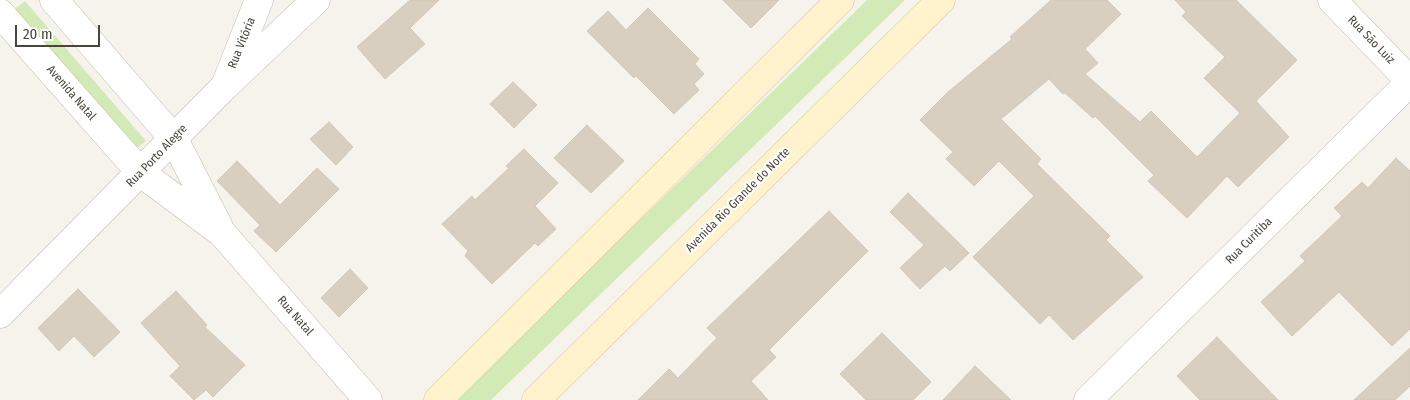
<!DOCTYPE html>
<meta charset="utf-8">
<style>
body{margin:0}
#map{position:relative;width:1410px;height:400px;overflow:hidden;background:#f6f3ec;font-family:"Fira Sans Condensed",sans-serif}
canvas{display:block}
.scale{position:absolute;left:15px;top:25px;width:85px;height:22px;box-sizing:border-box;border:2px solid #4b4439;border-top:0;padding-left:6px;font-size:15px;line-height:18px;white-space:nowrap;color:#4b4439;-webkit-text-stroke:4px #fff;paint-order:stroke}
</style>
<div id="map">
<canvas width="1410" height="400"></canvas>
<div class="scale">20 m</div>
</div>
<script>
const context = document.querySelector('canvas').getContext('2d');
context.lineJoin = 'round';
function fillPath(path, color) {
  context.fillStyle = color;
  context.fill(path, 'evenodd');
}
function toPath(rows) {
  const path = new Path2D();
  for (const r of rows) {
    path.moveTo(r[0], r[1]);
    for (let i = 2; i < r.length; i += 2) path.lineTo(r[i], r[i + 1]);
  }
  return path;
}
function stroke(path, color, width, dash) {
  context.strokeStyle = color;
  context.lineWidth = width;
  context.lineCap = dash ? 'butt' : 'round';
  context.setLineDash(dash || []);
  context.stroke(path);
}
function label(font, color, halo, rows, align = 'center') {
  context.font = font + ' "Fira Sans Condensed",sans-serif';
  context.lineWidth = 4.5;
  context.setLineDash([]);
  context.textBaseline = 'middle';
  context.strokeStyle = halo;
  context.fillStyle = color;
  for (const [text, x, y, turn = 0] of rows) {
    context.save();
    context.translate(x, y);
    context.rotate((+turn || 0) * Math.PI / 180);
    context.textAlign = isNaN(turn) ? turn : align;
    if (halo) context.strokeText(text, 0, 0);
    context.fillText(text, 0, 0);
    context.restore();
  }
}
const green = toPath([
 [867,0,905,0,491,400,454,400],
 [25,1,146,141,133,151,10,13]
]);
const building = toPath([
 [410,0,439,0,410,28,425,44,385,79,357,47,410,0],
 [723,0,779,0,751,28,723,0],
 [1051,0,1107,0,1121,14,1085,49,1098,63,1085,74,1140,122,1151,111,1197,157,1240,113,1204,78,1225,57,1182,16,1186,12,1175,0,1236,0,1297,60,1256,101,1289,137,1238,187,1227,176,1187,218,1148,181,1154,175,1095,116,1093,118,1065,93,1063,94,1049,79,1001,119,1041,159,1037,164,1110,236,1106,240,1143,277,1073,340,1049,315,1040,324,973,257,1034,196,999,161,974,186,946,159,953,152,920,120,948,92,1012,39,1010,37,1051,0],
 [648,8,699,59,695,64,704,74,694,84,699,90,674,114,636,76,634,78,587,31,608,11,626,30,648,8],
 [513,82,537,105,514,128,490,104,513,82],
 [329,122,353,147,336,165,310,139,329,122],
 [587,125,624,161,591,193,554,158,587,125],
 [524,149,558,183,535,206,556,229,538,246,535,243,492,284,465,256,468,251,442,224,472,196,475,200,509,168,506,166,524,149],
 [1396,158,1410,171,1410,329,1392,346,1339,292,1292,336,1261,302,1305,261,1300,256,1342,216,1334,208,1362,182,1368,188,1396,158],
 [237,161,280,205,317,168,339,189,276,252,254,231,260,225,217,181,237,161],
 [908,193,969,253,950,271,945,266,920,289,900,268,924,245,890,212,908,193],
 [829,211,868,251,769,350,776,357,751,381,768,400,638,400,669,369,678,378,717,338,707,328,829,211],
 [350,269,368,288,339,317,321,298,350,269],
 [78,289,120,332,94,357,74,336,59,351,38,328,78,289],
 [176,291,207,325,205,327,245,365,213,397,206,390,194,400,170,376,180,366,141,323,176,291],
 [882,333,931,382,913,400,866,400,840,374,882,333],
 [1217,337,1278,400,1200,400,1177,376,1217,337],
 [1410,348,1410,386,1395,400,1354,400,1410,348],
 [975,366,1011,400,943,400,975,366]
]);
const minor = toPath([
 [1332,0,1410,81],
 [225,86,316,0],
 [174,139,219,227],
 [141,173,222,233,368,400],
 [1088,400,1410,82]
]);
const tertiary = toPath([
 [54,0,174,139],
 [0,13,141,173],
 [0,314,225,86,259,0]
]);
const secondary = toPath([
 [438,400,840,0],
 [536,400,941,0]
]);
const streetNames = [
 ["Rua São Luiz",1371,40,46],
 ["Rua Vitória",242,43,-68],
 ["Avenida Natal",71,93,49],
 ["Rua Porto Alegre",157,156,-46],
 ["Avenida Rio Grande do Norte",738,200,-45],
 ["Rua Curitiba",1249,241,-45],
 ["Rua Natal",295,316,49]
];
fillPath(green, '#d2eab5');
fillPath(building, '#d8cfc1');
stroke(building, '#d3c7b4', 1);
stroke(minor, '#c2bbae', 29);
stroke(tertiary, '#c2bbae', 29);
stroke(secondary, '#d6c79b', 29);
stroke(minor, '#fff', 28);
stroke(tertiary, '#fff', 28);
stroke(secondary, '#fff3cd', 28);
label('12px', '#4b4439', '#fff', streetNames);
</script>
